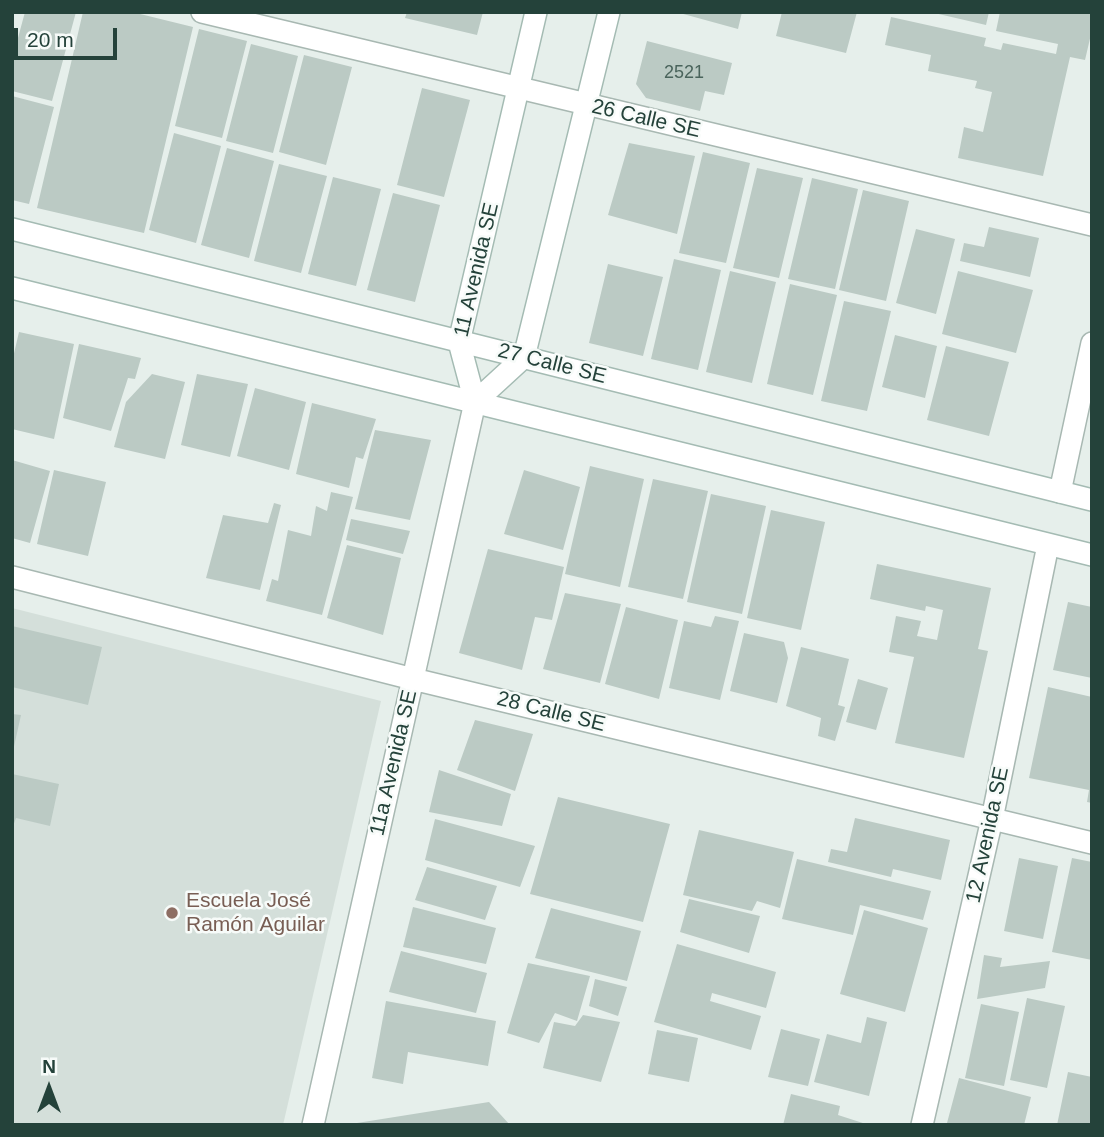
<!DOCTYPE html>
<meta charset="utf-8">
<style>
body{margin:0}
#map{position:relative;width:1104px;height:1137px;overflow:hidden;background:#e6efeb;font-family:Arial,sans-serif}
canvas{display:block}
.frame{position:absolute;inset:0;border:14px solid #24423a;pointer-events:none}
.north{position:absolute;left:14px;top:1053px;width:70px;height:70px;-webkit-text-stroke:5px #f7fbf9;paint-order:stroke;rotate:0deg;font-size:19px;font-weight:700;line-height:28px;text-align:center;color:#24423a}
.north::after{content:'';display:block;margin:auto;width:24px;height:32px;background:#24423a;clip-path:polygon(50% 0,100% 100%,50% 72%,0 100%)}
.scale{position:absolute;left:14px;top:28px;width:103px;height:32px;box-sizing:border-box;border:4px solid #24423a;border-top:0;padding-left:9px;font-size:21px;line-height:24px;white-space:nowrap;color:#24423a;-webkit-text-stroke:5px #f7fbf9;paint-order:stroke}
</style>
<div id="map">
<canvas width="1104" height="1137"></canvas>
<div class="frame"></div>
<div class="north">N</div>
<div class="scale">20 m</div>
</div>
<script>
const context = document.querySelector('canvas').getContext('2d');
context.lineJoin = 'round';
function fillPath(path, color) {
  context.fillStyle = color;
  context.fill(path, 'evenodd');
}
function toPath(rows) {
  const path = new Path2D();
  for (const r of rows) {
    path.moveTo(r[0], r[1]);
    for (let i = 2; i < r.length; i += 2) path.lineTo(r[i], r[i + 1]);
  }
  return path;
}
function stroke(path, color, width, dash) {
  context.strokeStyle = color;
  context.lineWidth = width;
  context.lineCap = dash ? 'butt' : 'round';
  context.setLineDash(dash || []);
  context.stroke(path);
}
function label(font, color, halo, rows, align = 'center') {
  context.font = font + ' Arial,sans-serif';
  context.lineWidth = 5;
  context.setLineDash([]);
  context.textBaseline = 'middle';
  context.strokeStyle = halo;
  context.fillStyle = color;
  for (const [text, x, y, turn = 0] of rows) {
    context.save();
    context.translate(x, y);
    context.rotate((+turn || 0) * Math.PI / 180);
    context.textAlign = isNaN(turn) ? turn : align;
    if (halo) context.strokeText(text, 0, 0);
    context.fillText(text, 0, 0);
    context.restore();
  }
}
const built = toPath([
 [12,608,381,701,283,1125,12,1125]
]);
const building = toPath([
 [25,12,76,12,52,101,12,91,12,60],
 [83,12,132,12,193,27,144,233,37,208],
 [407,12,483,12,477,35,405,18],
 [676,12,742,12,738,29],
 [782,12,857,12,846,53,776,36],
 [930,12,989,12,986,25],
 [1000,12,1092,12,1092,30,1085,60,1070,57,1043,176,958,158,964,127,983,132,992,92,975,88,977,81,928,71,931,55,885,45,891,17,986,38,984,46,1001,50,1003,43,1056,54,1058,44,996,31],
 [199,29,247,41,222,138,175,126],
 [647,41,732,63,724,95,705,91,700,111,646,98,636,84],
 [251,44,298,56,273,153,226,141],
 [304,55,352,67,326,165,279,152],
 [422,88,470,100,444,197,397,185],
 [12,96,54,107,29,204,12,200],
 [174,133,221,146,196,243,149,230],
 [629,143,695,156,677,234,608,215],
 [227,148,274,161,249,258,201,245],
 [703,152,750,163,726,263,679,253],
 [279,164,327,176,301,273,254,261],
 [757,168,803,178,779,278,733,268],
 [333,177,381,189,356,286,308,274],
 [812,178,858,189,835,289,788,279],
 [863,190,909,201,886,301,839,290],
 [393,193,440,205,415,302,367,290],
 [989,227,1039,238,1030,277,960,261,964,243,984,247],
 [916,229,955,239,936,314,896,303],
 [674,259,721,270,698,370,651,359],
 [608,264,663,277,643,356,589,343],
 [730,271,776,282,752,383,706,372],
 [958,271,1033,290,1016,353,942,334],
 [790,284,837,295,813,395,767,384],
 [844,301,891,311,867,411,821,401],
 [19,332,74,344,54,439,12,429,12,362],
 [895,335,937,346,925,398,882,387],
 [79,344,141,358,135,379,128,378,111,431,63,418],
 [946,346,1009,362,989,436,927,420],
 [152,374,185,382,165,459,114,447,126,402],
 [197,374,248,384,230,457,181,445],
 [255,388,306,402,289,470,237,456],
 [312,403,376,419,363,459,356,457,349,488,296,474],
 [375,430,431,440,410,520,355,509],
 [12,460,50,471,30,543,12,538],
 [590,466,644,479,620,587,565,574],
 [54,470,106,482,88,556,37,544],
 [524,470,580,487,563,550,504,534],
 [653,479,708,491,683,599,628,587],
 [331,492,353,497,322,615,266,601,272,579,278,581,288,530,311,536,316,506,327,511],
 [711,494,766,506,742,614,687,602],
 [274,503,281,505,260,590,206,578,223,515,268,523],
 [771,510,825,522,801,630,747,618],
 [351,519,410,531,403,554,346,540],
 [347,545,401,558,383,635,327,618],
 [488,549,564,567,552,620,535,617,522,670,459,653],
 [877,564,991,588,978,649,988,651,964,758,895,743,914,657,889,652,896,616,921,621,917,636,937,640,943,610,926,606,925,611,870,599],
 [565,593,621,604,600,683,543,669],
 [1068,602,1092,607,1092,678,1053,670],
 [626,607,678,620,659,699,605,684],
 [715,616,739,621,720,700,669,688,684,621,711,627],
 [12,626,102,647,88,705,12,687],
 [744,633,784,642,788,658,777,703,730,691],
 [801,647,849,659,838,705,845,707,835,741,818,736,821,718,786,706],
 [858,679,888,688,876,730,846,722],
 [1048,687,1092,697,1092,803,1087,802,1089,790,1029,778],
 [12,714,21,715,13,751,12,751],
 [475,720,533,734,515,791,457,770],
 [439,770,511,794,502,826,429,812],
 [12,774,59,784,50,826,16,818,12,829],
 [558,797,670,824,643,922,530,894],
 [855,818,950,840,941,880,893,869,891,877,828,862,831,849,847,852],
 [435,819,535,846,520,887,425,860],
 [699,830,794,852,780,908,757,901,752,911,683,895],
 [1019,858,1058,866,1043,939,1004,931],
 [1072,858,1092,862,1092,960,1052,952],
 [797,859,931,891,923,920,860,905,853,935,782,919],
 [427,867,497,886,485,920,415,900],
 [689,899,760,916,749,953,680,932],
 [413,907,496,928,486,964,403,947],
 [551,908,641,931,627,981,535,958],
 [864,910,928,928,905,1012,840,994],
 [677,944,776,972,766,1008,712,993,710,1001,761,1016,751,1050,654,1022],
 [401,951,487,973,476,1013,389,992],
 [984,955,1002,958,1000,967,1050,961,1045,988,977,999],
 [528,963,590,976,577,1021,555,1013,539,1043,507,1033],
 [595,979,627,987,618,1016,589,1006],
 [1027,998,1065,1006,1047,1088,1010,1080],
 [386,1001,496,1021,488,1066,408,1052,403,1084,372,1078],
 [981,1004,1019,1012,1004,1086,965,1078],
 [583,1015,620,1022,601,1082,543,1068,554,1022,575,1026],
 [867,1017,887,1022,869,1096,814,1082,827,1034,861,1043],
 [781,1029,820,1039,808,1086,768,1077],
 [657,1030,698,1038,689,1082,648,1074],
 [1068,1072,1092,1077,1091,1125,1057,1125],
 [959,1078,1031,1097,1024,1125,947,1123],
 [791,1094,840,1106,838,1115,869,1125,783,1125],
 [489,1102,510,1125,357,1125,357,1123]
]);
const street = toPath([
 [202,12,1092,225],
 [1060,492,1092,343],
 [12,577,413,679,1092,843],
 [313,1125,475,402],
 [922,1125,992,819,1048,545]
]);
const secondary = toPath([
 [536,12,459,342,475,402,524,357,609,12],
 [12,229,1092,500],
 [12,288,1092,555]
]);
const markers = [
 [172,913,7,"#8d6e63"]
];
const numberNames = [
 ["2521",684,73]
];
const streetNames = [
 ["26 Calle SE",646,119,13],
 ["11 Avenida SE",477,270,-77],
 ["27 Calle SE",552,364,14],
 ["28 Calle SE",551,712,14],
 ["11a Avenida SE",394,763,-77],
 ["12 Avenida SE",988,835,-78]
];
const educationNames = [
 ["Escuela José",186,901],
 ["Ramón Aguilar",186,925]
];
fillPath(built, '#d4dfda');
fillPath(building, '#bbcac4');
stroke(street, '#a8b8b2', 24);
stroke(secondary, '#a4bbb3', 24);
stroke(street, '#fff', 21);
stroke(secondary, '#fff', 21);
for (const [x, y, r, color] of markers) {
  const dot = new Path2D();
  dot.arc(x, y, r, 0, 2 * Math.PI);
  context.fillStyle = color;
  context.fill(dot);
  stroke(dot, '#f7fbf9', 2.5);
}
label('18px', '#4a645c', null, numberNames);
label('21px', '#24423a', '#f7fbf9', streetNames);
label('21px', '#785e54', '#f7fbf9', educationNames, 'left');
</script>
